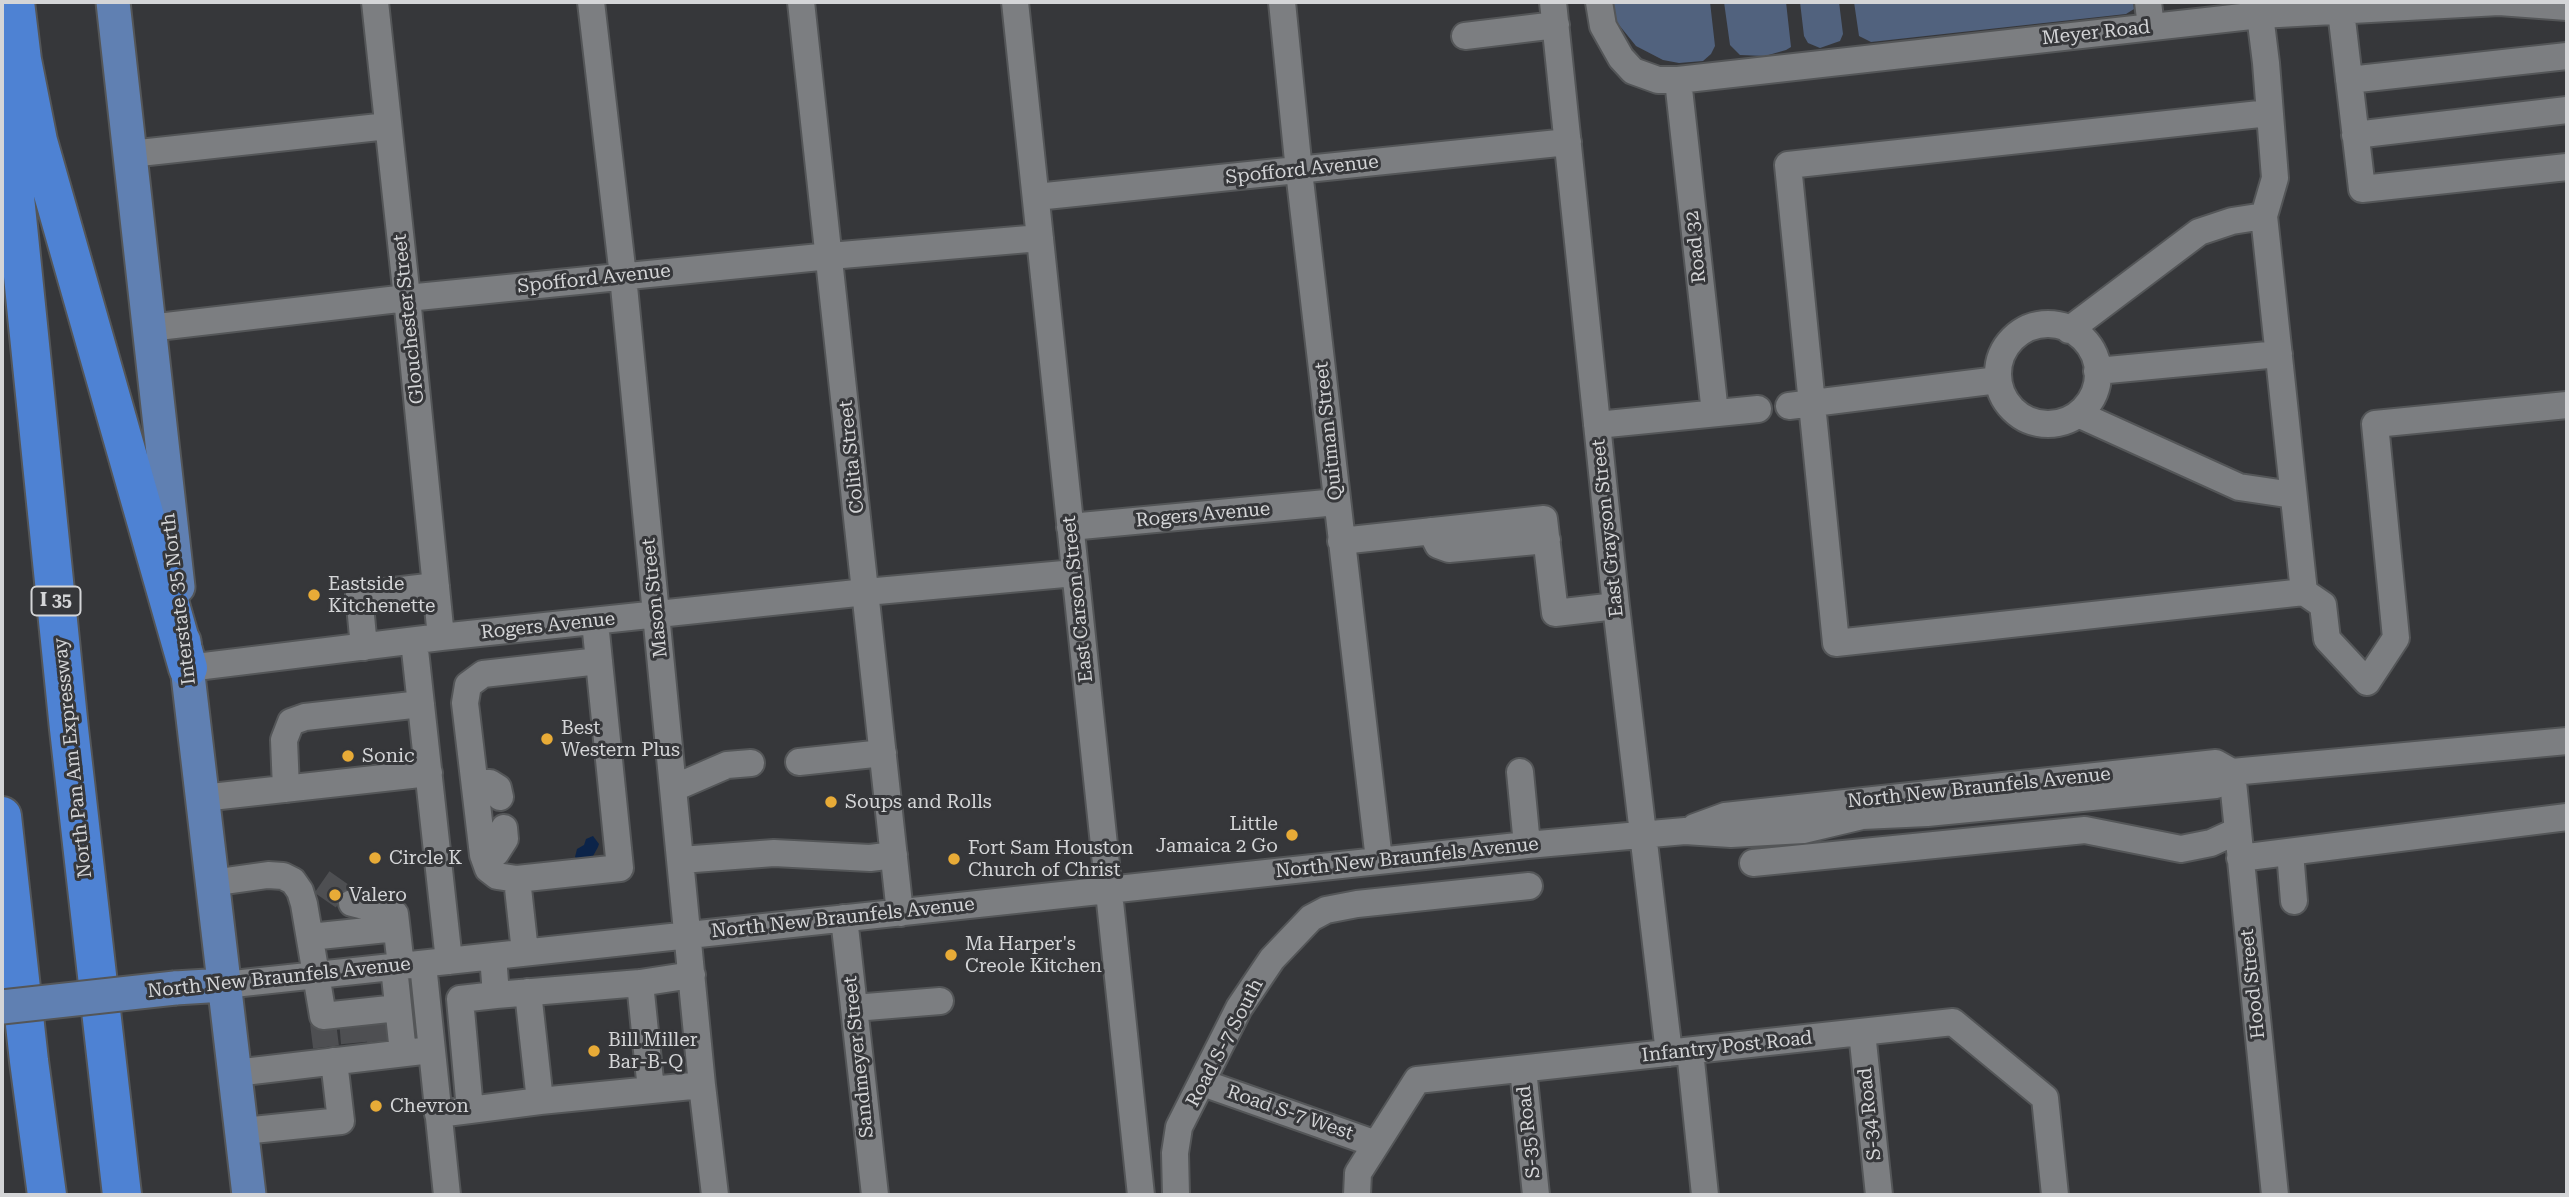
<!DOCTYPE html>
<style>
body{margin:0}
#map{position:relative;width:2569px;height:1197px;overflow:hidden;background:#36373a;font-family:"Roboto Serif",serif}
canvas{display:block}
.frame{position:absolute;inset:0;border:4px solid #d4d5d7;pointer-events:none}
</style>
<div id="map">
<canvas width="2569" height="1197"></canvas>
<div class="frame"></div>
</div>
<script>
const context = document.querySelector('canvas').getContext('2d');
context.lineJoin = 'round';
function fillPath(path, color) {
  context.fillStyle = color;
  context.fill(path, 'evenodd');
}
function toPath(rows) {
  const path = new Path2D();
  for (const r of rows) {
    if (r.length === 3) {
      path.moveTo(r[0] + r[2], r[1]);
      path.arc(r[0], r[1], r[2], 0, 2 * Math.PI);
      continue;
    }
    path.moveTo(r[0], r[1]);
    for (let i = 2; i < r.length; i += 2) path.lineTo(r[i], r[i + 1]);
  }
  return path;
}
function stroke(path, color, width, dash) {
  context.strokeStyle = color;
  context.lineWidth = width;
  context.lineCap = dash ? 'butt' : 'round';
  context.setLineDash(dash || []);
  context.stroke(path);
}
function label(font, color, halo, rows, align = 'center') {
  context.font = font + ' "Roboto Serif",serif';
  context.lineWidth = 6;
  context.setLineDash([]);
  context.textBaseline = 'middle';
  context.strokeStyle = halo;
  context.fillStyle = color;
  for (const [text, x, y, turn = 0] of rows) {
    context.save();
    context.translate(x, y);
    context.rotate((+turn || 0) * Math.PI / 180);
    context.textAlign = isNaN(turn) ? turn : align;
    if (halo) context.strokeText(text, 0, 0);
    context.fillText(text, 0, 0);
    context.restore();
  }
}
const green = toPath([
 [1609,2,1710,2,1715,46,1711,54,1703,61,1679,63,1663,60,1636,46,1611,15],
 [1724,2,1786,2,1791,47,1786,50,1765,56,1740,55,1730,45],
 [1800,2,1839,2,1843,34,1840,41,1820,48,1808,43,1804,36],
 [1854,2,2133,2,2134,9,2126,14,1871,42,1859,36]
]);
const water = toPath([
 [593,836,599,844,598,847,593,856,584,860,578,860,575,857,577,849,584,845,586,839]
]);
const minorTunnel = toPath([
 [322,882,352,903],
 [377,1017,380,1041],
 [352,1020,354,1043],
 [323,1023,326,1047]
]);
const minor = toPath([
 [375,2,407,298,441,637],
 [591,2,623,276,702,1085,715,1195],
 [801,2,900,913],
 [1015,2,1141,1195],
 [1282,2,1299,171,1379,860],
 [1553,2,1616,606,1669,1053],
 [1599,2,1603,26,1621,58,1633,71,1658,80,1678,80,2260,15,2499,2,2567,7],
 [2148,2,2151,27],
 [2341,11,2362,189,2567,167],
 [2260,15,2266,63,2275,178,2264,216,2304,592,1836,643,1788,165,2269,113],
 [1465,36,1556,25],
 [1678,80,1715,413],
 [2349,80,2567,56],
 [2355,135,2567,110],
 [130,154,388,126],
 [1036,197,1568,142],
 [2048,374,50],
 [149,328,407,298,830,256,1040,238],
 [2069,330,2199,232,2232,221,2264,216],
 [2097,371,2279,354],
 [1789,406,1998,380],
 [2078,414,2239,487,2293,495],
 [1597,425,1758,409],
 [1070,527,1337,502],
 [1431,531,1438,545,1449,549,1547,540],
 [1341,541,1544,519,1555,613,1616,606],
 [2304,592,2323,605,2327,639,2367,682,2396,638,2375,424,2567,405],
 [414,641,449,961],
 [364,647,359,595,436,586],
 [188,668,441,637,866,592,1075,573],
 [799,762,883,753],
 [1520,772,1527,845],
 [2232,772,2275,1195],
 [475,783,490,783,498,788,500,797],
 [674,788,727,765,751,763],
 [286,789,284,740,291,722,305,717,421,704],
 [202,798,429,773],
 [1695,827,1725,816,2216,763,2232,772],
 [2290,852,2294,901],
 [483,855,496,853,505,839,504,828],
 [2240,858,2567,817],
 [681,860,774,853,870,858,894,855],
 [1753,863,2085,830,2181,849,2211,843,2237,831],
 [517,879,497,876,488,869,483,855,465,703,468,685,483,674,599,661],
 [211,883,268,875,283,876,293,881,300,891,304,904,323,1016,398,1008],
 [352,903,395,914,401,966],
 [844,918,875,1195],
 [310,937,396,928],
 [525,952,517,879,620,868,595,622],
 [493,956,496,995,640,983,692,975],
 [423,964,447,1195],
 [394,967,403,1053],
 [640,983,651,1090],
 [224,985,1527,845,1685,831,1731,834,1803,830,1862,816,1927,813,2216,785,2232,772,2567,741],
 [854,1008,940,1001],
 [1862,1032,1879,1195],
 [1690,1051,1705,1195],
 [1523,1069,1536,1195],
 [235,1073,431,1050],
 [1203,1083,1376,1144],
 [540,1101,702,1085],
 [470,1110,540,1101,528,992],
 [438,1114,470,1110,460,999,496,995],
 [243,1131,341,1121,334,1061],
 [1176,1195,1175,1153,1179,1127,1239,1008,1272,959,1311,918,1326,910,1357,904,1529,886],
 [1357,1195,1358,1173,1417,1080,1953,1022,2045,1098,2055,1195]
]);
const major = toPath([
 [113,2,178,587],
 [184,641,249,1195],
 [175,988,224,985]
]);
const highway = toPath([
 [15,2,22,60,38,141,188,668],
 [2,69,69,729,122,1195],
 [2,816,29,1061,47,1195]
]);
const majorBridge = toPath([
 [2,1007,175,988]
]);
const markers = [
 [314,595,7,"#e8ab37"],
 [547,739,7,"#e8ab37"],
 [348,756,7,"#e8ab37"],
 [831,802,7,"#e8ab37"],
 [1292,835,7,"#e8ab37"],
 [375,858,7,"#e8ab37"],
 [954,859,7,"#e8ab37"],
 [335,895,7,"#e8ab37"],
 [951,955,7,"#e8ab37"],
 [594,1051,7,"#e8ab37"],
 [376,1106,7,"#e8ab37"]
];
const shields = [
 [56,601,49]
];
const shieldNames = [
 ["I 35",56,601]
];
const streetNames = [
 ["Meyer Road",2096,33,-6],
 ["Spofford Avenue",1302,170,-6],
 ["Road 32",1696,247,-96],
 ["Spofford Avenue",594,279,-6],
 ["Glouchester Street",409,319,-96],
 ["Quitman Street",1329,431,-96],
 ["Colita Street",852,457,-96],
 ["Rogers Avenue",1203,515,-5],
 ["East Grayson Street",1608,528,-96],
 ["Mason Street",655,598,-96],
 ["Interstate 35 North",179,599,-97],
 ["East Carson Street",1078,599,-96],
 ["Rogers Avenue",548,626,-6],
 ["North Pan Am Expressway",73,758,-96],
 ["North New Braunfels Avenue",1979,788,-6],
 ["North New Braunfels Avenue",1407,858,-6],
 ["North New Braunfels Avenue",843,918,-6],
 ["North New Braunfels Avenue",279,978,-6],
 ["Hood Street",2253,984,-96],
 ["Road S-7 South",1225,1043,-62],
 ["Infantry Post Road",1727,1047,-6],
 ["Sandmeyer Street",859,1057,-96],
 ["Road S-7 West",1290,1113,19],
 ["S-34 Road",1870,1114,-96],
 ["S-35 Road",1529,1132,-96]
];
const poiNames = [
 ["Eastside",328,584],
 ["Kitchenette",328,606],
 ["Best",561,728],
 ["Western Plus",561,750],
 ["Sonic",362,756],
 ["Soups and Rolls",845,802],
 ["Little",1278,824,"right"],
 ["Jamaica 2 Go",1278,846,"right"],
 ["Fort Sam Houston",968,848],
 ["Church of Christ",968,870],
 ["Circle K",389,858],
 ["Valero",349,895],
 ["Ma Harper's",965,944],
 ["Creole Kitchen",965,966],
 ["Bill Miller",608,1040],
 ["Bar-B-Q",608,1062],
 ["Chevron",390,1106]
];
fillPath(green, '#51627e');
fillPath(water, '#0c2449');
stroke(minorTunnel, '#4e4f52', 26, [26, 13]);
stroke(minor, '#545658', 30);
stroke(major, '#545658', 37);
stroke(highway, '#545658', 42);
stroke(minor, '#7c7e81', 26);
stroke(major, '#6080b2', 33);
stroke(highway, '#4e82d3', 38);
stroke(majorBridge, '#545658', 37, []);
stroke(majorBridge, '#6080b2', 33);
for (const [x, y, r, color] of markers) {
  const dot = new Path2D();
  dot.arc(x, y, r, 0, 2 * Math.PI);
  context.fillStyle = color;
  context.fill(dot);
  stroke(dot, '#36373a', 2.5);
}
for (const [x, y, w] of shields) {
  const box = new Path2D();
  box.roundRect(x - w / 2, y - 14.5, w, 29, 5);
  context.fillStyle = '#36373a';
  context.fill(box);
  stroke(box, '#d4d5d7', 2);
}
label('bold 18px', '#d4d5d7', null, shieldNames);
label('19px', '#d4d5d7', '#36373a', streetNames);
label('19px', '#d4d5d7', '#36373a', poiNames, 'left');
</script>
